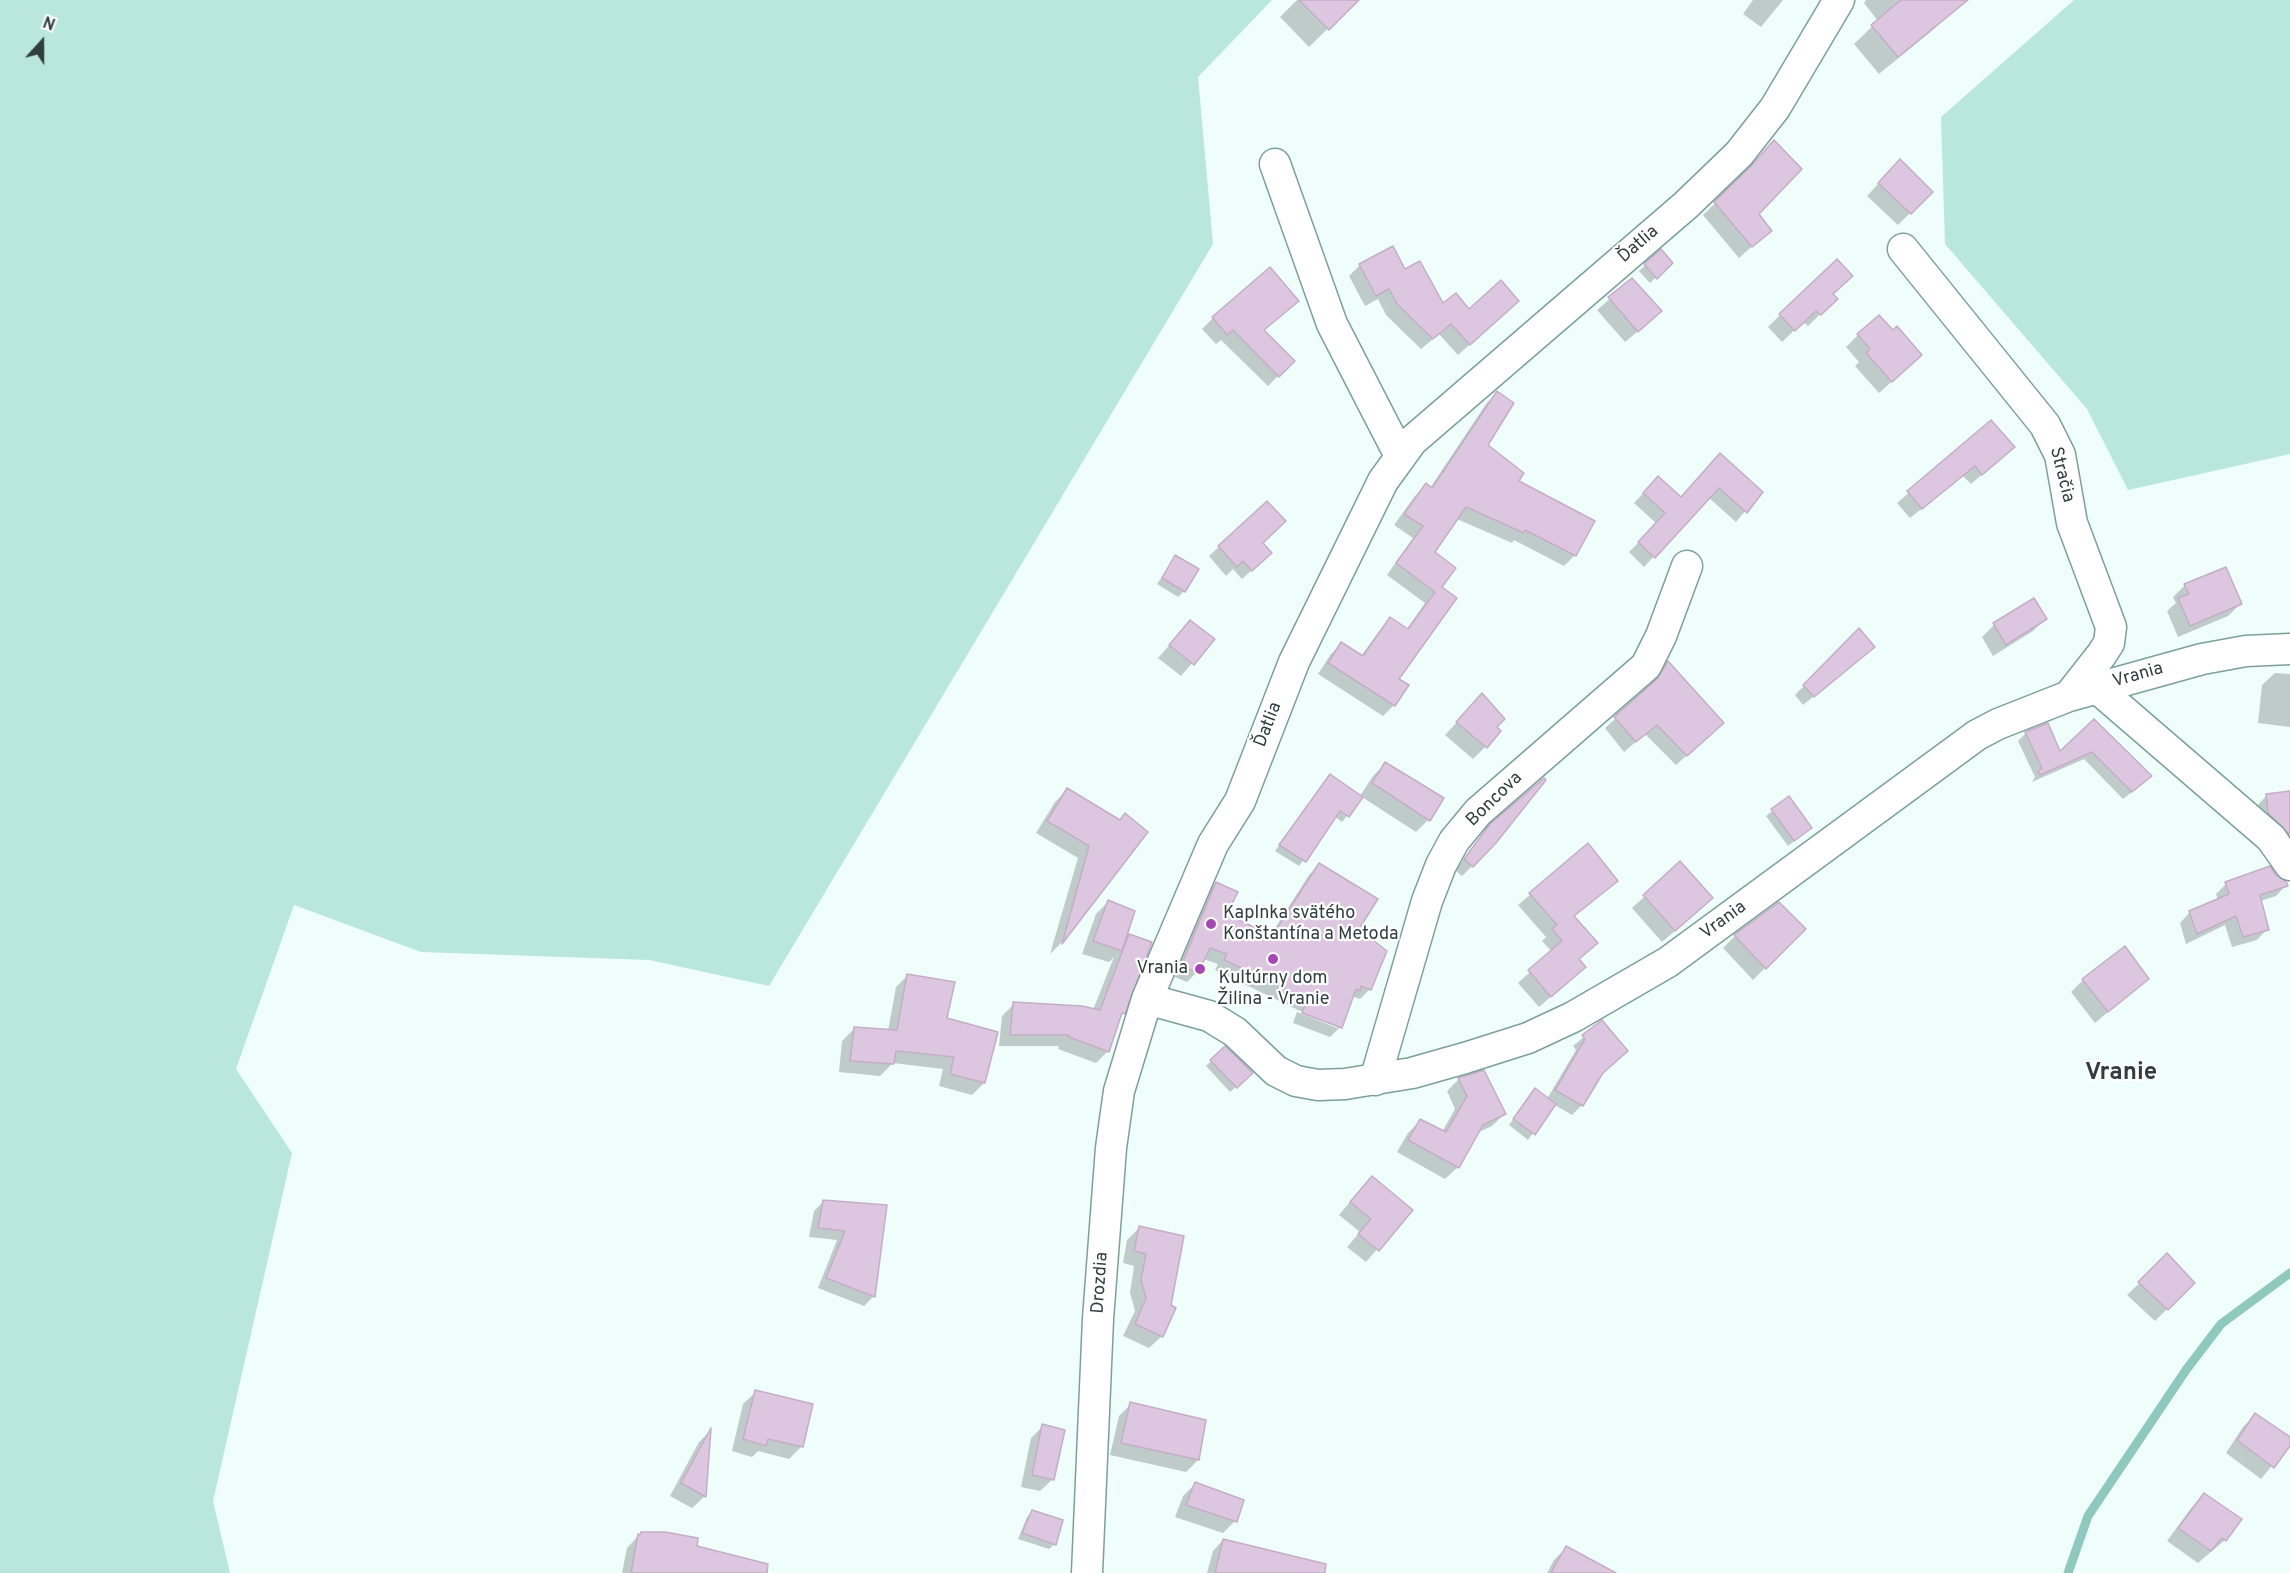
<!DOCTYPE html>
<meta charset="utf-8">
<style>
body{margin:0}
#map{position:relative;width:2290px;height:1573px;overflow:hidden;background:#effefa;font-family:Overpass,sans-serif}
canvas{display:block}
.north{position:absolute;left:12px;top:12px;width:60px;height:60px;-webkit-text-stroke:4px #fff;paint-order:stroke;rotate:21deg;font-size:16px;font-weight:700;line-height:24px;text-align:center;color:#303f3c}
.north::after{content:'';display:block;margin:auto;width:21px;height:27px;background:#303f3c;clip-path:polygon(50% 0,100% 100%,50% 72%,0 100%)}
</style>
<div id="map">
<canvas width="2290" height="1573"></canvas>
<div class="north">N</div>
</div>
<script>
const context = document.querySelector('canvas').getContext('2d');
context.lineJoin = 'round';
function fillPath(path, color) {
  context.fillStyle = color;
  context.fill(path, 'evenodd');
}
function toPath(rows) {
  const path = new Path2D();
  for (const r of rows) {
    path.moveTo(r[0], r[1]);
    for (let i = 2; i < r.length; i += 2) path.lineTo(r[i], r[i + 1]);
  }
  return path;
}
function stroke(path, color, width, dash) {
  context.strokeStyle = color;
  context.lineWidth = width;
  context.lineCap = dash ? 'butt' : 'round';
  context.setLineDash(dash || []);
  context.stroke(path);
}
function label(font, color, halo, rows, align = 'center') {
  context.font = font + ' Overpass,sans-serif';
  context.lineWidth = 4.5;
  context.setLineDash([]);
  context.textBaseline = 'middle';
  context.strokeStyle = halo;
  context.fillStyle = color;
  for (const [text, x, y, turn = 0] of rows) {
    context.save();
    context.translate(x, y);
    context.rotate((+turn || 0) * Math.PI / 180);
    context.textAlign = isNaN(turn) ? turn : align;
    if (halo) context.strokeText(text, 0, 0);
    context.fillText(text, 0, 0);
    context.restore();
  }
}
const green = toPath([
 [0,0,1272,0,1198,77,1213,244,769,986,649,960,421,952,294,905,236,1069,292,1153,213,1501,230,1573,0,1573],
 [2074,0,2290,0,2290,454,2128,490,2087,409,1945,244,1941,117]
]);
const shadow = toPath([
 [1297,0,1357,0,1309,47,1280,17],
 [1753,0,1783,0,1761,27,1743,14],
 [1866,0,1943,0,1952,11,1934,29,1879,74,1854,44,1878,21,1864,3],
 [1888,173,1931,192,1898,225,1867,196],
 [1742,177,1757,214,1770,230,1739,258,1703,215],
 [1661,251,1671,263,1650,283,1639,271],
 [1360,265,1443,305,1469,311,1506,312,1458,355,1439,334,1421,349,1386,315,1378,299,1365,306,1349,276],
 [1632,280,1648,323,1625,342,1597,310],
 [1831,295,1836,299,1808,326,1803,322,1782,342,1768,327,1780,315],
 [1213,318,1263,331,1293,361,1268,386,1221,340,1216,344,1202,329],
 [1858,335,1908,367,1879,393,1855,366,1859,362,1846,347],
 [1497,393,1486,445,1575,555,1564,566,1514,540,1512,543,1457,519,1432,552,1439,587,1397,679,1394,705,1383,716,1318,674,1331,654,1342,644,1361,656,1380,630,1391,619,1406,630,1425,603,1387,575,1413,538,1394,525,1415,496,1426,485,1430,488,1486,404],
 [1991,422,2002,458,1971,484,1963,476,1910,518,1897,503],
 [1710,465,1761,492,1736,522,1708,497,1644,567,1629,552,1657,524,1634,503,1648,488,1681,498],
 [1267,503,1261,562,1242,579,1233,569,1226,576,1209,556],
 [1175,557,1184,591,1178,597,1157,584],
 [2185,585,2240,604,2228,616,2178,637,2167,611,2176,603,2173,597],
 [2045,619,2033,631,1993,656,1982,637,1994,625],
 [1190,622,1213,639,1181,676,1158,658],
 [1859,630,1863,656,1803,705,1795,695],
 [1668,664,1711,734,1676,765,1645,734,1624,752,1605,728,1649,689,1657,674],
 [2275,673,2290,674,2290,727,2258,723,2262,685],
 [1470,708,1495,727,1485,747,1473,759,1445,735],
 [2094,722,2150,776,2142,784,2123,799,2084,759,2032,782,2035,777,2018,741,2026,733,2060,754],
 [1385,764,1428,820,1416,832,1362,797,1342,822,1335,817,1299,866,1275,851,1325,782,1360,796,1373,776],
 [1067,790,1119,821,1146,832,1061,943,1050,954,1078,858,1036,833,1055,802],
 [2290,793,2290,829,2265,833,2255,808,2267,795],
 [1789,798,1810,828,1788,846,1766,816],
 [1491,825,1472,866,1462,876,1455,870],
 [1588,845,1616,881,1573,917,1577,960,1572,978,1539,1007,1518,983,1552,952,1542,941,1546,937,1518,905],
 [1680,864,1699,910,1662,942,1632,908],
 [1319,865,1357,929,1370,989,1360,999,1352,996,1340,1027,1330,1037,1293,1023,1297,1012,1337,1028,1337,1025,1298,1010,1215,970,1218,964,1203,959,1197,972,1187,982,1172,976,1206,893,1216,883,1225,915,1270,936,1309,875],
 [2275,876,2286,885,2276,896,2260,901,2267,929,2257,940,2232,947,2225,925,2186,944,2180,923,2190,912,2218,900,2216,894,2226,884],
 [1108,902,1124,941,1129,936,1123,1013,1120,1016,1108,1051,1096,1063,1058,1049,1059,1046,999,1046,1002,1016,1014,1004,1093,1010,1114,957,1109,962,1082,954,1096,914],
 [1804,929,1753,980,1723,948,1735,936],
 [908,975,945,1019,984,1083,972,1095,939,1086,943,1069,893,1063,880,1076,839,1072,842,1041,854,1029,888,1031,896,987],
 [2147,979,2095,1023,2071,992,2083,980],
 [1602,1022,1600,1075,1581,1106,1572,1115,1553,1104,1528,1140,1509,1125,1535,1090,1547,1099,1576,1050,1573,1046],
 [1225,1048,1251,1073,1230,1092,1206,1066],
 [1459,1079,1504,1114,1492,1126,1477,1133,1458,1167,1445,1179,1397,1152,1408,1133,1420,1121,1442,1132,1455,1109,1447,1091],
 [1360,1190,1411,1210,1366,1262,1347,1247,1360,1232,1339,1215],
 [824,1201,885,1207,874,1296,864,1306,818,1288,837,1240,809,1237,814,1211],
 [1139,1228,1182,1238,1162,1336,1149,1348,1123,1336,1135,1311,1130,1293,1134,1266,1123,1263,1127,1240],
 [2167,1256,2193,1283,2155,1321,2127,1295],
 [756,1392,811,1405,801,1447,789,1459,758,1451,752,1457,732,1451,743,1404],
 [1131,1404,1198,1460,1186,1472,1110,1455,1119,1416],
 [2255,1415,2290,1439,2290,1444,2261,1479,2226,1453,2243,1427],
 [1043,1426,1053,1479,1040,1491,1021,1487,1031,1438],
 [709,1432,704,1497,692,1508,670,1496,699,1442],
 [1195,1484,1235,1521,1223,1533,1175,1517,1183,1496],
 [2204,1495,2240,1520,2225,1540,2198,1563,2167,1541,2192,1507],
 [1032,1512,1055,1544,1049,1549,1018,1539,1027,1517],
 [638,1536,690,1573,622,1573,627,1548],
 [1223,1540,1287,1573,1207,1573,1213,1551],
 [1566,1548,1600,1573,1547,1573,1554,1560]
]);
const stream = toPath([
 [2068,1573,2088,1516,2186,1370,2221,1324,2290,1273]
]);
const building = toPath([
 [1299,0,1359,0,1329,30,1299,0],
 [1901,0,1968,0,1898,57,1871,25,1901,0],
 [1774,140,1802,169,1759,214,1772,231,1752,247,1714,202,1751,166,1774,140],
 [1900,159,1933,192,1911,214,1878,183,1900,159],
 [1393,246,1405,269,1420,261,1443,303,1456,293,1469,309,1501,280,1519,301,1470,345,1451,324,1433,339,1397,304,1389,289,1376,296,1359,264,1393,246],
 [1661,249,1673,263,1657,279,1644,264,1661,249],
 [1837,259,1853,276,1833,294,1838,299,1821,315,1816,311,1795,331,1779,314,1837,259],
 [1270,267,1299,301,1264,330,1295,361,1279,377,1233,330,1227,335,1212,317,1270,267],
 [1632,278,1662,311,1638,332,1608,297,1632,278],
 [1879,315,1893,330,1897,326,1922,355,1892,382,1866,353,1870,349,1857,334,1879,315],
 [1497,391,1514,403,1488,445,1524,473,1519,481,1595,521,1576,556,1525,530,1524,533,1466,507,1435,552,1456,568,1442,587,1457,598,1399,679,1409,685,1395,706,1328,663,1341,642,1363,656,1390,617,1408,629,1435,592,1396,563,1423,526,1404,514,1426,483,1432,488,1497,391],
 [1991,420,2015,447,1982,475,1975,466,1922,509,1907,491,1991,420],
 [1720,453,1763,492,1747,513,1719,488,1655,558,1638,542,1665,513,1643,493,1658,476,1681,497,1720,453],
 [1267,501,1286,521,1263,543,1272,553,1252,571,1243,561,1237,567,1218,546,1267,501],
 [1175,555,1199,569,1185,592,1162,578,1175,555],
 [2226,567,2242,604,2190,626,2178,598,2189,594,2184,584,2226,567],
 [2034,598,2047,619,2006,645,1993,623,2034,598],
 [1190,620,1215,639,1194,665,1169,645,1190,620],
 [1859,628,1875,647,1814,697,1803,685,1859,628],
 [1668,661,1724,723,1687,756,1657,725,1636,742,1614,717,1657,679,1668,661],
 [1482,693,1505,719,1497,727,1501,731,1487,748,1456,722,1482,693],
 [2094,719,2152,776,2132,792,2092,752,2040,775,2038,772,2042,768,2025,732,2048,723,2060,751,2094,719],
 [1385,762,1444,798,1430,821,1372,783,1385,762],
 [1330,774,1363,797,1349,817,1340,811,1306,862,1279,845,1330,774],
 [1544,778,1546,780,1496,843,1473,867,1464,859,1490,824,1544,778],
 [1067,788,1120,820,1125,813,1148,832,1062,944,1089,846,1047,821,1067,788],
 [2290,791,2290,835,2268,813,2266,794,2290,791],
 [1789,796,1812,828,1794,841,1771,809,1789,796],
 [1588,843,1618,881,1574,916,1598,943,1579,959,1586,967,1551,997,1528,970,1562,941,1552,929,1557,925,1529,893,1588,843],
 [1680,861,1713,898,1675,931,1643,895,1680,861],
 [1319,863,1378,899,1359,929,1387,951,1371,990,1361,986,1360,991,1356,989,1342,1028,1302,1013,1307,999,1224,960,1227,954,1210,948,1198,973,1181,966,1216,882,1238,892,1227,914,1272,936,1319,863],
 [2270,866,2276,875,2286,881,2288,886,2260,895,2269,930,2243,937,2236,916,2197,934,2189,911,2229,894,2225,882,2270,866],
 [1108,900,1135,911,1122,951,1093,941,1108,900],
 [1779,902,1806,929,1766,969,1734,935,1779,902],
 [1129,934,1152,942,1125,1014,1122,1013,1109,1052,1069,1037,1069,1035,1010,1035,1013,1002,1082,1006,1100,1010,1129,934],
 [2125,946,2149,979,2108,1012,2082,979,2125,946],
 [907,974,955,982,947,1018,998,1032,985,1083,950,1074,954,1057,896,1051,894,1064,850,1061,854,1027,897,1030,907,974],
 [1602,1020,1628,1051,1603,1073,1583,1106,1555,1090,1585,1039,1582,1035,1602,1020],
 [1225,1046,1253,1073,1237,1088,1210,1060,1225,1046],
 [1484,1070,1506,1114,1483,1125,1459,1168,1408,1140,1420,1119,1446,1132,1467,1096,1458,1078,1484,1070],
 [1535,1088,1556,1104,1535,1135,1513,1119,1535,1088],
 [1372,1176,1413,1210,1379,1251,1358,1234,1371,1219,1350,1202,1372,1176],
 [823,1200,887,1205,875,1297,826,1278,845,1231,818,1228,823,1200],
 [1139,1226,1184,1236,1171,1305,1176,1308,1163,1337,1135,1324,1146,1298,1141,1280,1146,1254,1134,1251,1139,1226],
 [2167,1253,2195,1283,2168,1310,2138,1282,2167,1253],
 [755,1390,813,1404,803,1447,768,1439,766,1446,743,1439,755,1390],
 [1130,1402,1206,1420,1199,1460,1121,1443,1130,1402],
 [2255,1413,2290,1437,2290,1446,2274,1468,2237,1440,2255,1413],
 [1042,1424,1065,1430,1054,1480,1032,1475,1042,1424],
 [711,1428,706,1497,681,1483,711,1428],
 [1195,1482,1244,1500,1237,1522,1186,1505,1195,1482],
 [2204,1493,2242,1519,2226,1541,2222,1538,2211,1551,2178,1528,2204,1493],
 [1032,1510,1063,1520,1056,1545,1022,1533,1032,1510],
 [641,1532,665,1532,698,1538,697,1546,768,1564,767,1573,631,1573,638,1534,640,1535,641,1532],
 [1223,1539,1326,1564,1325,1573,1215,1573,1223,1539],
 [1566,1546,1616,1573,1551,1573,1566,1546]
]);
const street = toPath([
 [1275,164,1332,324,1400,456],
 [1903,249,2045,425,2060,455,2072,523,2111,627,2109,643,2102,654,2069,696],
 [2097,688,2271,838,2290,865],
 [1147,999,1209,1016,1235,1032,1276,1071,1296,1081,1318,1085,1345,1084,1412,1073,1465,1058,1528,1038,1573,1017,1668,962,1977,735,1998,724,2069,696,2202,659,2246,651,2290,649],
 [1375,1080,1427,901,1441,865,1454,841,1478,812,1646,666,1661,636,1687,566],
 [1087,1573,1098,1319,1111,1148,1119,1091,1147,999,1213,844,1240,801,1294,662,1383,481,1412,441,1686,205,1739,154,1775,108,1839,0]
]);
const markers = [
 [1211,924,6,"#a648b1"],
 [1273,959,6,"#a648b1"],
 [1200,969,6,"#a648b1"]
];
const streetNames = [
 ["Ďatlia",1639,245,-41],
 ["Stračia",2061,475,76],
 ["Vrania",2138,676,-16],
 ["Ďatlia",1269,725,-69],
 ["Boncova",1495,800,-44],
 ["Vrania",1724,921,-36],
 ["Drozdia",1101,1283,-86]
];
const poiNames = [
 ["Kaplnka svätého",1223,914],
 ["Konštantína a Metoda",1223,935],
 ["Vrania",1188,969,"right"],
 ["Kultúrny dom",1273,979,"center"],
 ["Žilina - Vranie",1273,1000,"center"]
];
const districtNames = [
 ["Vranie",2121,1074]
];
fillPath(green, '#b9e7dd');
fillPath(shadow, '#0003');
stroke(stream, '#8fc9bd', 9);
fillPath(building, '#ddc6df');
stroke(building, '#c4aec6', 1.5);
stroke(street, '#7ca098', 33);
stroke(street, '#fff', 30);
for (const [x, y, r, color] of markers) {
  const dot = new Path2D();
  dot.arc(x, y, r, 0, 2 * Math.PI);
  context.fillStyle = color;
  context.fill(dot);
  stroke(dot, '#fff', 2);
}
label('18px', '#303f3c', '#fff', streetNames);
label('18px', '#303f3c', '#fff', poiNames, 'left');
label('bold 24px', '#303f3c', '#fff', districtNames);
</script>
